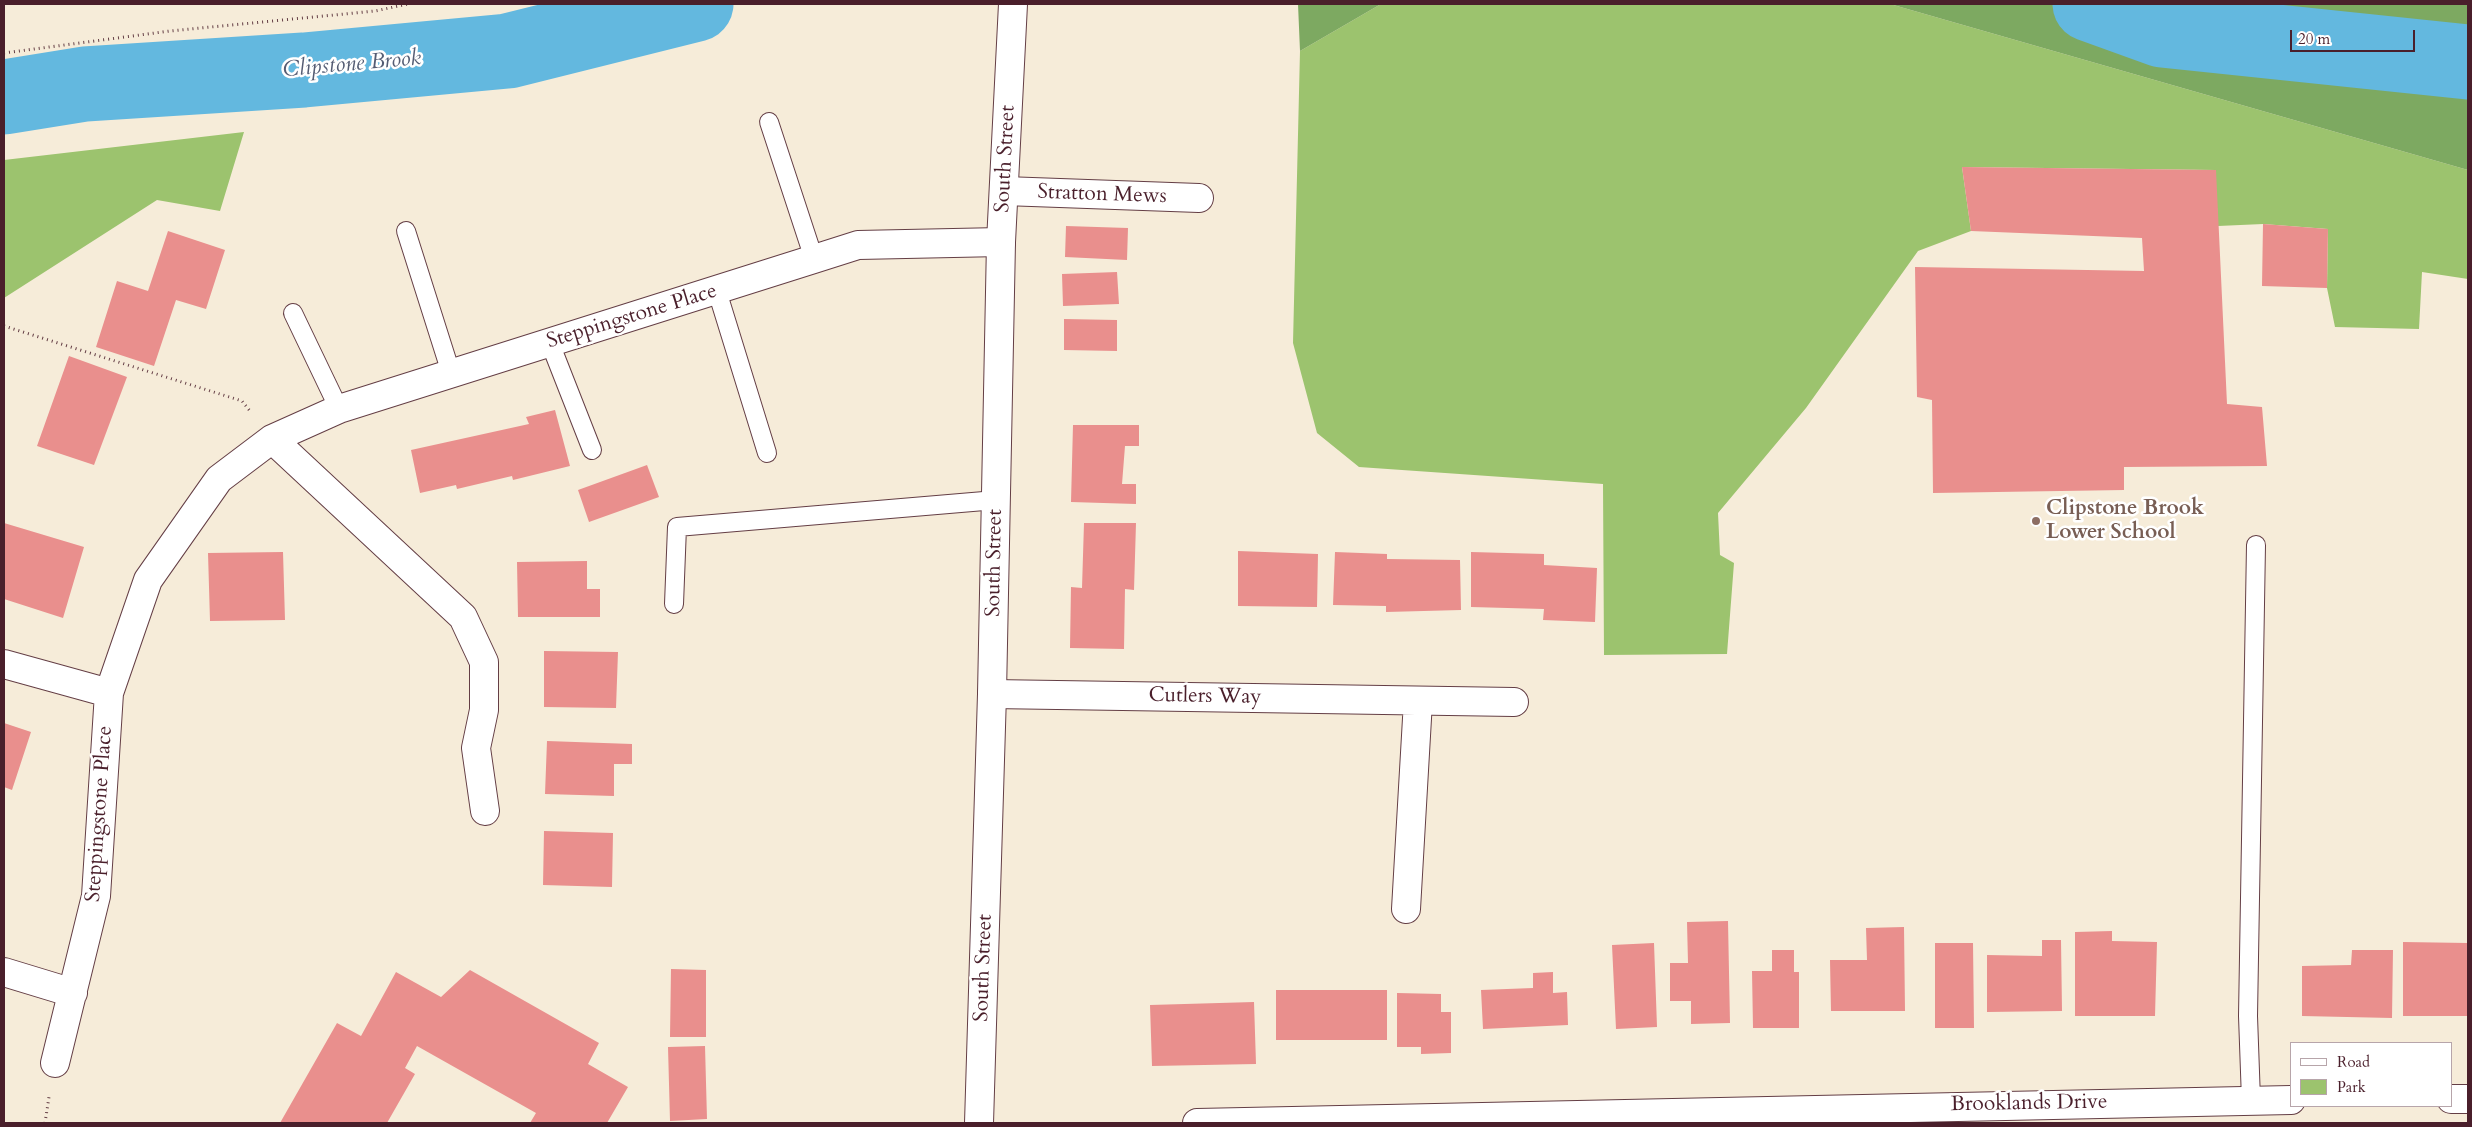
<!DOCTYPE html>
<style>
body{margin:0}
#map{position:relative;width:2472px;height:1127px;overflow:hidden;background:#f6ecd9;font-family:Cardo,serif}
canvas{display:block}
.frame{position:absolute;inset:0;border:5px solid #4a1f2b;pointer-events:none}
.legend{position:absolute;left:2290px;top:1042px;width:162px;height:65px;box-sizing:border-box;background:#fff;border:1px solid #b7a5aa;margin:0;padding:6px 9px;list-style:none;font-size:15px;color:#4a1f2b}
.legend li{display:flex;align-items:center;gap:10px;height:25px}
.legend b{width:25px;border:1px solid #b7a5aa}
.scale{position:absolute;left:2290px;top:30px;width:125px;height:22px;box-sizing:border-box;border:2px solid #4a1f2b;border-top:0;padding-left:6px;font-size:15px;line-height:18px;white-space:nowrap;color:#4a1f2b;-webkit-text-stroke:4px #fff;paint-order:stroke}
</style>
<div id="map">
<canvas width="2472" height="1127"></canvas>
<div class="frame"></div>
<ul class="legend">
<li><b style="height:6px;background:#fff"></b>Road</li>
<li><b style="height:14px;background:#9cc36e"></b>Park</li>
</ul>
<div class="scale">20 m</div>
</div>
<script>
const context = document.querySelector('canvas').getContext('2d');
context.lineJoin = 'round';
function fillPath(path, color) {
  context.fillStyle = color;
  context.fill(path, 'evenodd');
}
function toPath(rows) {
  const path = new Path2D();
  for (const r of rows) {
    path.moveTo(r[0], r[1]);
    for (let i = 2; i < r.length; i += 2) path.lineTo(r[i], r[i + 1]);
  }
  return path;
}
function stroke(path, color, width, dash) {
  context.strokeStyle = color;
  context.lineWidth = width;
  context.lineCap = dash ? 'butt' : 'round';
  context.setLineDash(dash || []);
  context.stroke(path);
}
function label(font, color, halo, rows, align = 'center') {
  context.font = font + ' Cardo,serif';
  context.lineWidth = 5;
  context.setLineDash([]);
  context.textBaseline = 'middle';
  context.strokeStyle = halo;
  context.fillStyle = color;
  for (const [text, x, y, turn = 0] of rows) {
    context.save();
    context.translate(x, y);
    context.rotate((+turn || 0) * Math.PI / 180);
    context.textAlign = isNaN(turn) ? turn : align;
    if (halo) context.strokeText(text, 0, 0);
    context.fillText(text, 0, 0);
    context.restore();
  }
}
const green = toPath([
 [1381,4,1890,4,2468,170,2468,279,2422,272,2419,329,2335,327,2327,288,2328,229,2263,224,2218,226,2215,170,1962,167,1971,231,1918,251,1806,408,1718,513,1720,555,1734,563,1727,654,1604,655,1603,484,1359,467,1317,433,1293,343,1300,51],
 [244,132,220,211,157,200,4,298,4,160]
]);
const forest = toPath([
 [1298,4,1381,4,1300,51],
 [1890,4,2468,5,2468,170]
]);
const river = toPath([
 [2090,4,2162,30,2468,62],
 [4,97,85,84,304,70,508,51,696,4]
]);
const building = toPath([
 [1962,167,2216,170,2227,404,2262,407,2267,466,2124,467,2124,490,1933,493,1932,400,1917,397,1915,267,2144,271,2142,238,1971,231],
 [2263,224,2328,229,2327,288,2262,286],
 [1066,226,1128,228,1127,260,1065,257],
 [168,231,225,250,206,309,176,300,154,366,96,347,117,281,148,291],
 [1117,272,1119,304,1063,306,1062,274],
 [1064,319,1117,320,1117,351,1064,350],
 [69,356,127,377,94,465,37,446],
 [555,410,570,466,513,480,512,476,457,489,456,485,420,493,411,450,529,424,526,417],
 [1073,425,1139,425,1139,446,1125,446,1122,484,1136,484,1136,504,1071,502],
 [647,465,659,497,589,522,578,490],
 [4,523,84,547,63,618,4,599],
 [1084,523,1136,523,1134,590,1125,589,1124,649,1070,648,1071,587,1082,588],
 [1238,551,1318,554,1317,607,1238,606],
 [283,552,285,620,210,621,208,553],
 [1335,552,1387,554,1387,559,1460,560,1461,610,1386,612,1386,606,1333,605],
 [1471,552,1544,554,1544,565,1597,568,1595,622,1543,620,1544,609,1471,607],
 [587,561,587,589,600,589,600,617,518,617,517,562],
 [544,651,618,652,616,708,544,707],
 [4,723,31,732,12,790,4,787],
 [547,741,632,744,632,764,614,764,614,796,545,794],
 [544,831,613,833,612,887,543,885],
 [1728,921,1730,1023,1691,1024,1691,1001,1670,1001,1670,963,1688,963,1687,922],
 [1904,927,1905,1011,1831,1011,1830,960,1867,960,1866,928],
 [2112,931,2112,941,2157,942,2155,1016,2075,1016,2075,932],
 [2042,940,2061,940,2062,1011,1987,1012,1987,955,2042,956],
 [2403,942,2468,943,2468,1016,2403,1016],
 [1654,943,1657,1027,1616,1029,1612,945],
 [1935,943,1973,943,1974,1028,1935,1028],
 [1772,950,1794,950,1794,972,1799,972,1799,1028,1753,1028,1752,971,1772,971],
 [2352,950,2393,950,2392,1018,2302,1016,2302,966,2351,965],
 [671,969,706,970,706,1037,670,1037],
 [470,970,599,1043,588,1064,628,1087,607,1123,530,1123,536,1113,417,1046,405,1068,415,1074,387,1123,280,1123,337,1023,361,1036,396,972,441,997],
 [1553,972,1553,993,1567,992,1568,1025,1483,1029,1481,990,1533,988,1533,973],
 [1276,990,1387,990,1387,1040,1276,1040],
 [1397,993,1441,994,1441,1012,1451,1012,1451,1053,1421,1054,1421,1047,1397,1047],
 [1254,1002,1256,1064,1152,1066,1150,1005],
 [705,1046,707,1119,670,1121,668,1047]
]);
const path = toPath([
 [4,53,170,31,375,11,408,4],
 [4,326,242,401,250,411],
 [45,1123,49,1097]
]);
const service = toPath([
 [769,122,814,259],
 [406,231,451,373],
 [717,291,767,453],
 [293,313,339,409],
 [550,343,592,450],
 [674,604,677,527,996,500],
 [2251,1100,2248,1016,2256,545]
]);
const minor = toPath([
 [1004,191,1199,198],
 [272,439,463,617,484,662,484,710,476,748,485,811],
 [4,664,109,693],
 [992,694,1514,702],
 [1406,909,1418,701],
 [4,972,73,993],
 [55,1063,96,896,109,693,148,580,219,479,272,439,339,409,814,259,858,245,1001,242]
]);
const tertiary = toPath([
 [2451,1099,2468,1099],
 [979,1123,992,694,1001,242,1013,4],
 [1197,1123,2291,1100]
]);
const markers = [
 [2036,521,5,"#8d6e63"]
];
const streetNames = [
 ["South Street",1006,159,-87],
 ["Stratton Mews",1102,195,2],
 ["Steppingstone Place",632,317,-17],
 ["South Street",995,563,-89],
 ["Cutlers Way",1205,697,1],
 ["Steppingstone Place",100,814,-86],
 ["South Street",984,968,-88],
 ["Brooklands Drive",2029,1104,-1]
];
const educationNames = [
 ["Clipstone Brook",2046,509],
 ["Lower School",2046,533]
];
const waterNames = [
 ["Clipstone Brook",352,65,-5]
];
fillPath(green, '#9cc36e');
fillPath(forest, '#7da961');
stroke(river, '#63b8df', 75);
fillPath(building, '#e98f8d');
stroke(service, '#643e45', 20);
stroke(minor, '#643e45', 30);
stroke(tertiary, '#643e45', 30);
stroke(path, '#643e45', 3, [1, 4]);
stroke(service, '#fff', 18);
stroke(minor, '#fff', 28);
stroke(tertiary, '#fff', 28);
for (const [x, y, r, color] of markers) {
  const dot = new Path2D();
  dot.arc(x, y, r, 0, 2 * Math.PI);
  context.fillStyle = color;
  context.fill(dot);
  stroke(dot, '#fff', 2);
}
label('21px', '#4a1f2b', '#fff', streetNames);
label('bold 21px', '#785e54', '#fff', educationNames, 'left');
label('italic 22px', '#545c73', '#fff', waterNames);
</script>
